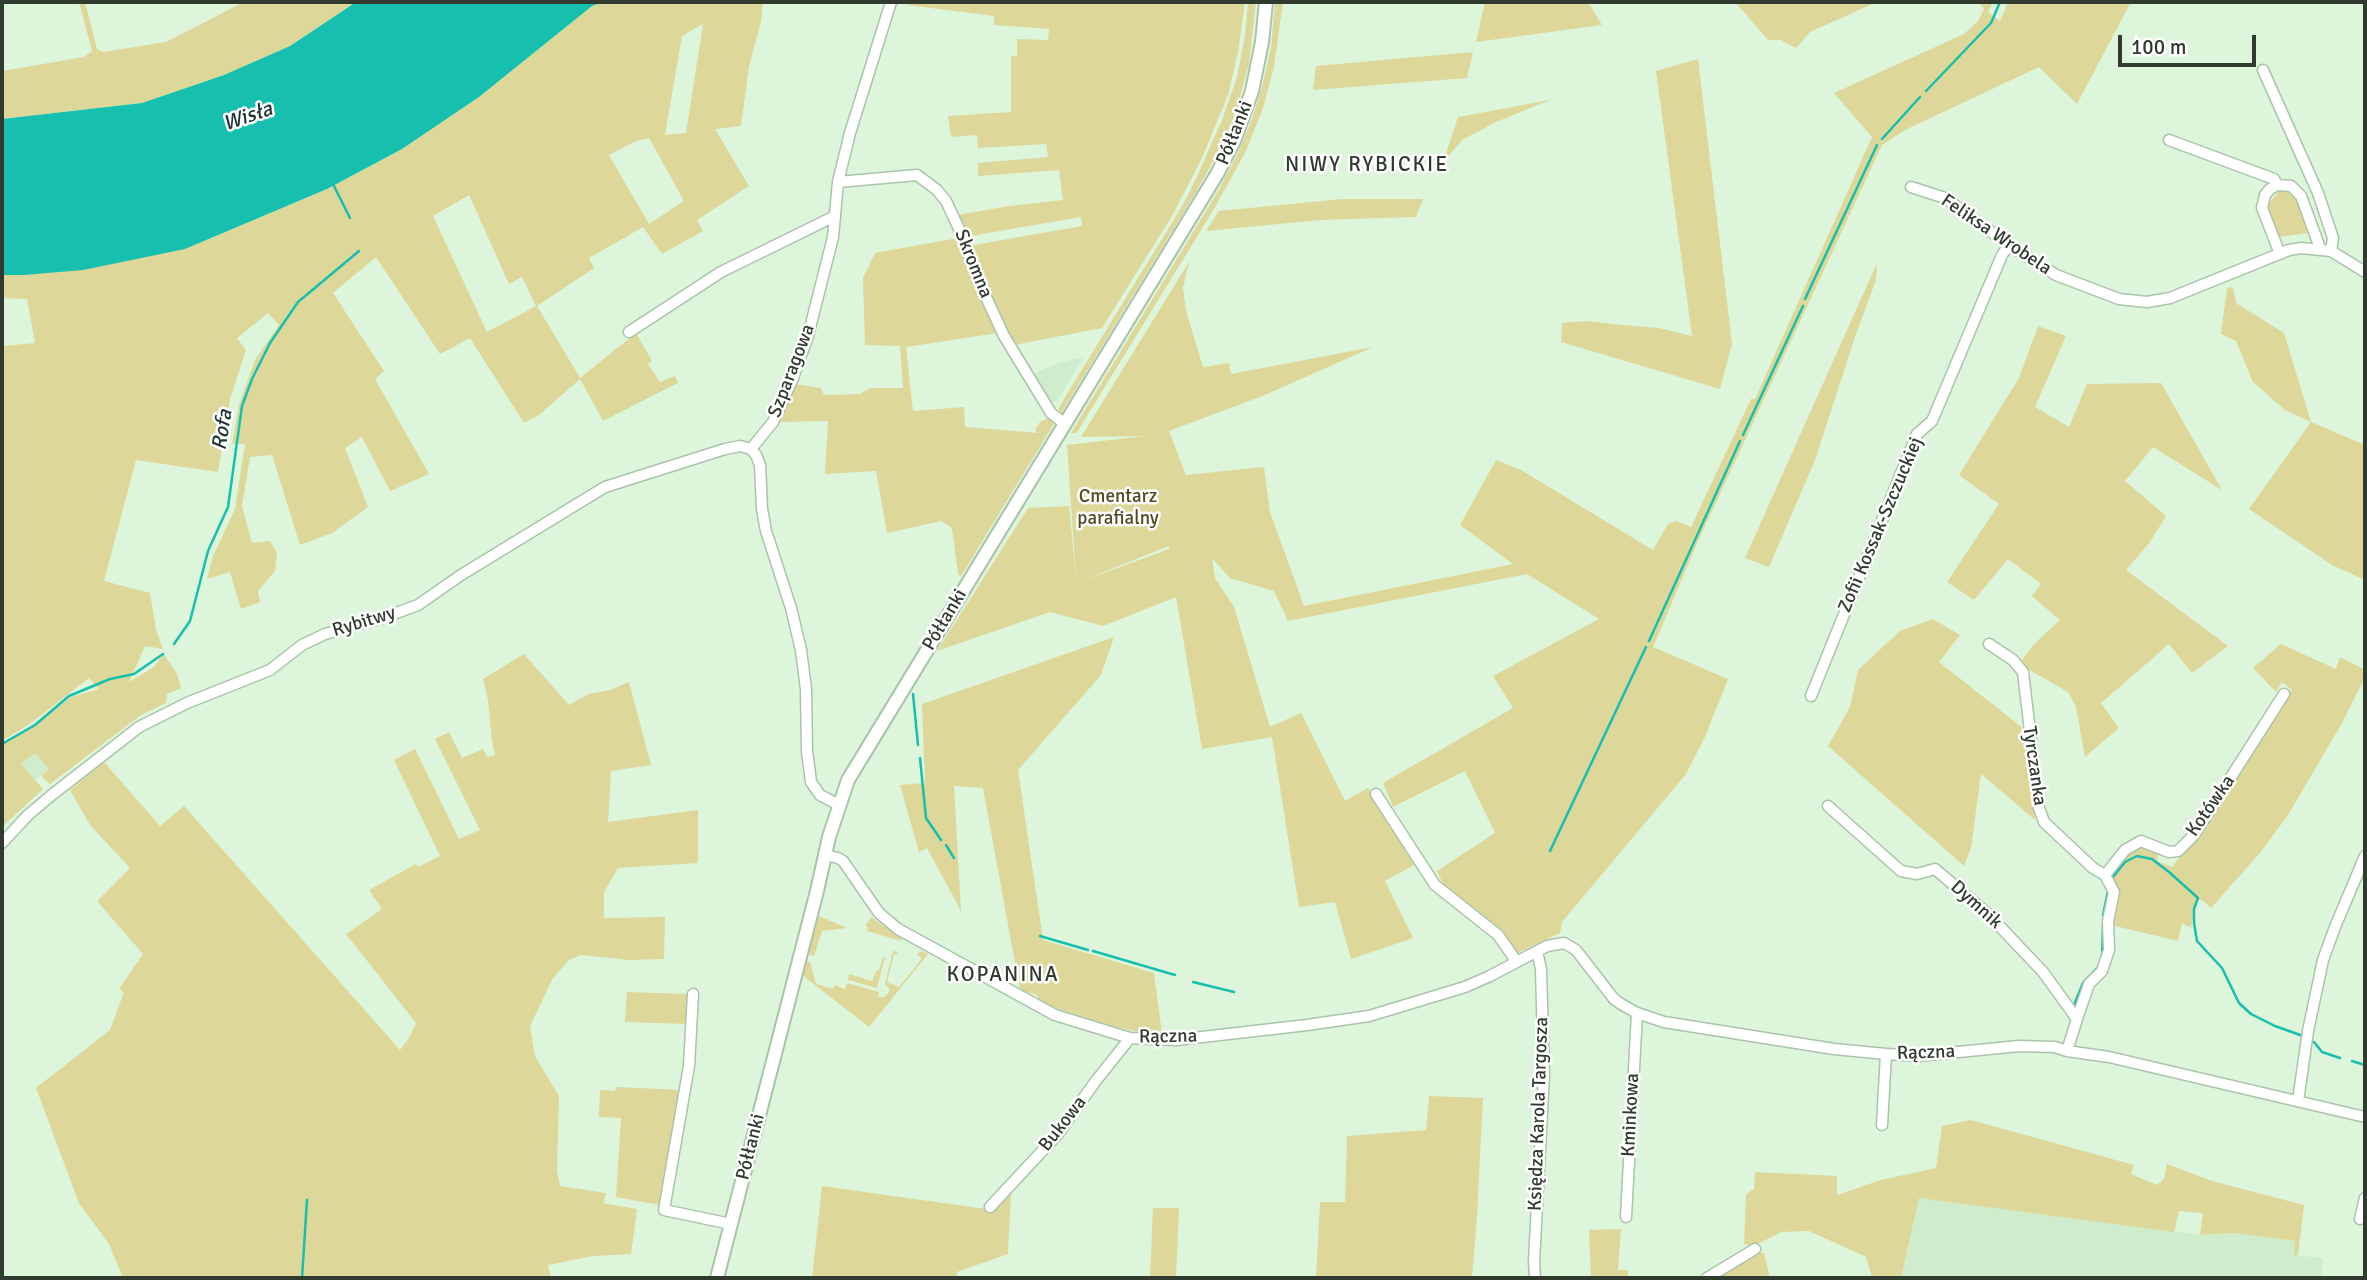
<!DOCTYPE html>
<meta charset="utf-8">
<style>
body{margin:0}
#map{position:relative;width:2367px;height:1280px;overflow:hidden;background:#ddf5db;font-family:Signika,sans-serif}
canvas{display:block}
.frame{position:absolute;inset:0;border:4px solid #303a2f;pointer-events:none}
.scale{position:absolute;left:2118px;top:35px;width:138px;height:32px;box-sizing:border-box;border:4px solid #303a2f;border-top:0;padding-left:9px;font-size:21px;line-height:24px;white-space:nowrap;color:#303a2f;-webkit-text-stroke:5px #fff;paint-order:stroke}
</style>
<div id="map">
<canvas width="2367" height="1280"></canvas>
<div class="frame"></div>
<div class="scale">100 m</div>
</div>
<script>
const context = document.querySelector('canvas').getContext('2d');
context.lineJoin = 'round';
function fillPath(path, color) {
  context.fillStyle = color;
  context.fill(path, 'evenodd');
}
function toPath(rows) {
  const path = new Path2D();
  for (const r of rows) {
    path.moveTo(r[0], r[1]);
    for (let i = 2; i < r.length; i += 2) path.lineTo(r[i], r[i + 1]);
  }
  return path;
}
function stroke(path, color, width, dash) {
  context.strokeStyle = color;
  context.lineWidth = width;
  context.lineCap = dash ? 'butt' : 'round';
  context.setLineDash(dash || []);
  context.stroke(path);
}
function label(font, color, halo, rows, align = 'center') {
  context.font = font + ' Signika,sans-serif';
  context.lineWidth = 5;
  context.setLineDash([]);
  context.textBaseline = 'middle';
  context.strokeStyle = halo;
  context.fillStyle = color;
  for (const [text, x, y, turn = 0] of rows) {
    context.save();
    context.translate(x, y);
    context.rotate((+turn || 0) * Math.PI / 180);
    context.textAlign = isNaN(turn) ? turn : align;
    if (halo) context.strokeText(text, 0, 0);
    context.fillText(text, 0, 0);
    context.restore();
  }
}
const built = toPath([
 [1084,357,1057,401,1050,403,1032,374,1058,363],
 [35,752,49,769,35,781,21,764],
 [1919,1198,2200,1235,2233,1233,2295,1241,2294,1255,2323,1258,2321,1278,1901,1278]
]);
const green = toPath([
 [79,2,85,2,97,49,103,52,166,42,244,2,356,2,290,46,224,75,142,103,2,119,2,71,84,57,92,51],
 [603,2,763,2,761,21,749,67,741,126,715,129,749,186,697,220,703,231,662,254,643,227,589,258,594,268,537,306,580,378,636,333,652,361,648,364,660,382,675,376,678,383,603,421,580,379,539,415,524,423,470,338,440,354,376,257,333,293,384,371,375,379,429,474,390,491,362,437,345,448,368,507,332,533,300,545,272,455,250,457,242,506,252,543,270,541,277,553,275,571,258,591,260,602,241,609,230,572,207,579,213,556,235,509,245,444,232,444,239,405,255,360,279,325,268,313,237,338,246,350,230,399,218,472,136,460,104,581,150,593,156,630,163,649,145,646,129,682,154,667,164,654,177,674,181,688,167,694,166,703,141,715,50,784,41,776,49,769,35,753,21,764,43,789,2,827,2,744,36,723,71,697,99,689,89,678,31,723,2,741,2,346,35,343,27,299,2,298,2,275,24,275,185,249,327,189,402,149,479,97,592,6],
 [703,24,686,133,665,135,682,36],
 [649,138,684,201,649,224,609,155,636,141],
 [469,195,509,284,522,277,536,306,487,332,433,216],
 [908,2,1105,4,1245,2,1238,52,1228,95,1202,158,1172,216,1102,328,1014,345,987,293,968,246,1082,226,1081,217,965,237,957,215,1009,206,1063,200,1059,170,978,176,978,163,1048,157,1046,144,978,148,977,135,951,137,948,116,1011,112,1011,56,1017,56,1017,39,1048,40,1049,29,994,25,994,16,907,5],
 [1248,2,1256,2,1249,64,1235,114,1221,147,1196,192,1060,415,1058,410,1064,399,1184,203,1198,174,1222,120,1237,77,1245,35],
 [1275,2,1283,2,1274,67,1263,108,1246,151,1214,209,1079,429,1076,433,1071,433,1217,193,1238,153,1252,119,1263,83,1271,48],
 [1485,2,1588,2,1602,25,1476,42],
 [1735,2,1877,2,1810,32,1796,48,1781,40,1768,40],
 [1979,2,1993,2,1988,12,2000,21,2008,2,2131,2,2077,104,2039,67,1905,130,1882,145,1699,539,1653,647,1728,679,1704,739,1686,774,1562,922,1560,933,1517,953,1498,927,1444,886,1437,871,1495,833,1465,771,1393,807,1383,783,1513,708,1493,676,1599,619,1527,574,1288,621,1274,591,1230,578,1212,558,1215,578,1234,607,1270,727,1301,713,1345,801,1368,788,1414,865,1385,881,1413,938,1351,959,1335,902,1299,907,1272,737,1202,749,1176,597,1103,626,1050,612,937,651,1028,508,1069,506,1076,579,1067,445,1145,436,1081,437,1189,262,1183,288,1186,311,1203,367,1229,363,1231,374,1373,347,1265,395,1169,431,1186,475,1264,467,1270,512,1304,606,1513,564,1460,525,1496,460,1521,470,1653,550,1668,524,1677,521,1691,527,1751,399,1755,399,1872,137,1834,93,1964,34,1978,21,1984,9],
 [1169,546,1170,555,1169,549,1076,583],
 [1473,52,1467,78,1313,90,1316,66],
 [1698,59,1732,344,1720,389,1561,342,1562,323,1586,321,1623,325,1659,328,1692,336,1656,71],
 [1550,100,1496,122,1462,140,1443,163,1458,117],
 [2286,189,2296,196,2310,231,2308,233,2278,237,2267,206,2278,192],
 [1342,199,1423,199,1416,217,1320,220,1206,231,1219,211],
 [958,238,998,333,906,347,913,411,964,407,965,427,1038,433,1035,430,1040,422,1050,417,1055,422,961,576,958,574,952,528,941,521,887,533,876,471,825,474,828,421,780,422,794,384,821,388,824,395,860,394,870,388,903,388,900,346,865,345,863,278,875,253],
 [1877,263,1876,280,1856,334,1815,460,1769,567,1745,558],
 [2233,287,2236,303,2284,333,2311,422,2365,445,2365,580,2332,565,2249,509,2311,422,2285,410,2253,382,2236,341,2221,334,2227,288],
 [2038,326,2066,336,2035,407,2069,427,2087,384,2161,383,2222,490,2153,447,2125,481,2166,516,2150,542,2126,570,2228,646,2192,673,2169,644,2101,703,2119,728,2085,757,2076,707,2068,692,2019,664,2033,645,2060,620,2032,596,2041,584,2008,559,1974,600,1947,582,1999,504,1959,475,2019,378],
 [1933,619,1960,635,1939,662,2024,729,2035,820,1981,774,1971,848,1964,866,1828,746,1850,707,1858,670,1900,631],
 [1114,637,1101,675,1018,770,1043,940,1154,973,1162,1034,1148,1034,1115,1027,1059,1009,1039,1001,1037,995,1020,990,983,788,954,786,961,911,927,848,919,852,900,785,925,783,922,704],
 [2281,644,2336,669,2340,657,2365,670,2365,677,2341,725,2288,815,2260,853,2211,908,2202,900,2196,899,2191,928,2182,923,2178,941,2111,925,2116,888,2110,874,2132,849,2139,845,2159,850,2157,861,2172,867,2199,833,2292,690,2282,682,2276,692,2253,668],
 [524,654,569,705,589,694,610,690,629,682,651,765,611,771,608,822,698,810,698,863,618,868,604,892,604,918,665,917,664,959,629,960,581,955,569,960,553,978,530,1026,535,1056,559,1096,557,1171,560,1186,606,1193,603,1203,637,1209,631,1254,593,1256,548,1265,551,1278,123,1278,109,1244,79,1203,36,1088,110,1030,124,992,119,989,143,954,97,901,130,868,90,825,70,790,104,762,160,826,184,806,400,1050,409,1038,416,1023,346,934,382,909,369,890,416,864,418,867,440,856,394,760,415,749,459,839,480,830,435,739,449,732,462,758,483,749,487,757,495,755,492,741,488,700,483,679],
 [819,916,847,928,822,931,814,956,808,954],
 [871,917,902,939,901,941,867,931,868,927,865,926],
 [893,951,898,952,897,955,894,954,887,982,899,987,921,960,921,958,917,954,922,951,928,954,869,1027,802,975,806,961,810,962,816,984,833,989,835,985,845,989,847,983,879,992,878,997,884,997,889,992,889,988,885,984],
 [883,957,885,957,877,988,848,980,849,974,872,981,877,970,879,970],
 [627,992,688,994,687,1024,625,1022],
 [616,1087,683,1090,660,1205,616,1197,621,1118,599,1117,600,1090,615,1091],
 [1429,1096,1483,1098,1477,1217,1472,1278,1316,1278,1320,1202,1345,1202,1347,1136,1426,1130],
 [1971,1120,2134,1165,2131,1174,2157,1185,2164,1179,2167,1164,2212,1181,2304,1205,2298,1255,2294,1255,2295,1241,2233,1233,2200,1235,2203,1213,2179,1211,2174,1232,1919,1198,1901,1278,1872,1278,1866,1257,1809,1231,1781,1232,1754,1246,1744,1244,1746,1194,1754,1189,1755,1172,1837,1176,1837,1195,1881,1180,1936,1168,1942,1126],
 [822,1186,986,1209,991,1212,1011,1192,1008,1254,957,1272,957,1278,812,1278],
 [1153,1208,1179,1208,1176,1278,1150,1278],
 [1621,1229,1618,1270,1628,1270,1628,1278,1591,1278,1589,1230],
 [1753,1253,1764,1253,1770,1278,1712,1278]
]);
const water = toPath([
 [356,2,603,2,592,6,479,97,402,149,327,189,185,249,83,270,24,275,2,275,2,119,142,103,224,75,290,46]
]);
const stream = toPath([
 [1926,91,1991,23,2000,2],
 [1882,139,1920,97],
 [333,184,350,218],
 [1805,299,1877,145],
 [1743,435,1803,306],
 [1649,641,1740,441],
 [174,644,190,621,208,551,228,507,242,406,252,379,270,343,298,302,359,251],
 [913,694,918,745],
 [2,744,35,725,69,696,110,679,134,674,163,654],
 [920,758,926,818,941,840],
 [946,845,954,858],
 [1550,851,1646,647],
 [2113,877,2125,862,2137,856,2152,859,2169,872,2198,898,2194,909,2194,923,2197,941,2222,968,2239,1003,2251,1014,2275,1026,2303,1036],
 [2103,915,2108,891],
 [1040,936,1088,950],
 [1093,951,1175,975],
 [2102,958,2103,926],
 [1193,982,1234,992],
 [2074,1005,2083,983,2097,968],
 [2314,1042,2322,1052,2340,1058],
 [2352,1061,2365,1065],
 [302,1278,307,1200]
]);
const minor = toPath([
 [2263,70,2318,193,2333,238,2331,251],
 [2169,140,2266,176,2274,179,2277,185,2291,186,2301,196,2320,248],
 [838,182,917,175,937,190,946,201,960,231,980,284,1004,336,1051,413,1065,424],
 [2277,185,2270,189,2265,195,2262,208,2280,254],
 [1911,187,1945,198,2009,245,2056,275,2119,299,2147,302,2170,298,2289,250,2301,248,2331,251,2365,272],
 [629,332,721,272,835,216],
 [751,449,773,422,793,378,808,336,833,237,838,182,850,133,891,2],
 [751,449,756,455,760,465,762,509,766,531,791,608,801,650,806,689,807,751,811,782,820,795,839,805],
 [1989,644,2013,660,2023,672,2039,808,2044,822,2093,868,2105,875],
 [1811,696,1917,434,1932,421,2002,255,2009,245],
 [1376,794,1435,885,1498,935,1517,962],
 [1828,806,1901,871,1917,874,1935,869,1988,914,2043,972,2077,1019,2067,1051],
 [2,843,28,815,53,794,139,727,187,703,270,670,302,645,325,634,388,616,418,605,461,575,605,487,725,449,740,446,751,449],
 [825,855,838,858,843,861,879,913,898,929,1055,1015,1130,1038,1176,1040,1307,1025,1369,1016,1465,987,1490,976,1547,946,1564,943,1576,950,1614,999,1621,1004,1637,1013,1664,1022,1834,1049,1886,1054,1918,1056,2019,1046,2055,1047,2067,1051,2109,1057,2365,1117],
 [693,994,689,1066,664,1210,731,1224],
 [2077,1019,2089,984,2102,971,2109,950,2108,921,2114,892,2105,875,2125,850,2141,841,2169,852,2178,851,2194,835,2284,694],
 [2298,1101,2308,1031,2323,960,2335,927,2365,856],
 [1882,1125,1886,1054],
 [990,1207,1058,1134,1095,1082,1130,1038],
 [1626,1217,1637,1013],
 [2360,1219,2365,1198],
 [1535,1278,1534,1261,1544,1075,1541,969,1537,951],
 [1707,1278,1755,1249]
]);
const tertiary = toPath([
 [717,1278,817,891,829,837,848,780,1217,174,1234,141,1252,91,1262,42,1266,2]
]);
const streetNames = [
 ["Półłanki",1235,133,-68],
 ["Feliksa Wrobela",1996,235,34],
 ["Skromna",973,264,68],
 ["Szparagowa",792,371,-69],
 ["Zofii Kossak-Szczuckiej",1881,525,-67],
 ["Półłanki",945,620,-59],
 ["Rybitwy",364,622,-17],
 ["Tyrczanka",2034,766,82],
 ["Kotówka",2211,806,-55],
 ["Dymnik",1976,905,42],
 ["Rączna",1168,1037,-1],
 ["Rączna",1926,1053,-2],
 ["Księdza Karola Targosza",1539,1114,-88],
 ["Kminkowa",1631,1115,-87],
 ["Bukowa",1063,1124,-52],
 ["Półłanki",751,1147,-76]
];
const parkNames = [
 ["Cmentarz",1118,497],
 ["parafialny",1118,519]
];
const waterNames = [
 ["Wisła",248,117,-19],
 ["Rofa",223,430,-81]
];
const neighbourhoodNames = [
 ["NIWY RYBICKIE",1367,165],
 ["KOPANINA",1003,975]
];
fillPath(built, '#cfedcc');
fillPath(green, '#ddd899');
fillPath(water, '#16bfae');
stroke(stream, '#16bfae', 2.5);
stroke(minor, '#abc3aa', 13);
stroke(tertiary, '#abc3aa', 16);
stroke(minor, '#fff', 10);
stroke(tertiary, '#fff', 12);
label('19px', '#303a2f', '#fff', streetNames);
label('19px', '#4f4b20', '#fff', parkNames);
label('italic 21px', '#1c3431', '#fff', waterNames);
context.letterSpacing = '2px';
label('21px', '#303a2f', '#fff', neighbourhoodNames);
context.letterSpacing = '0px';
</script>
